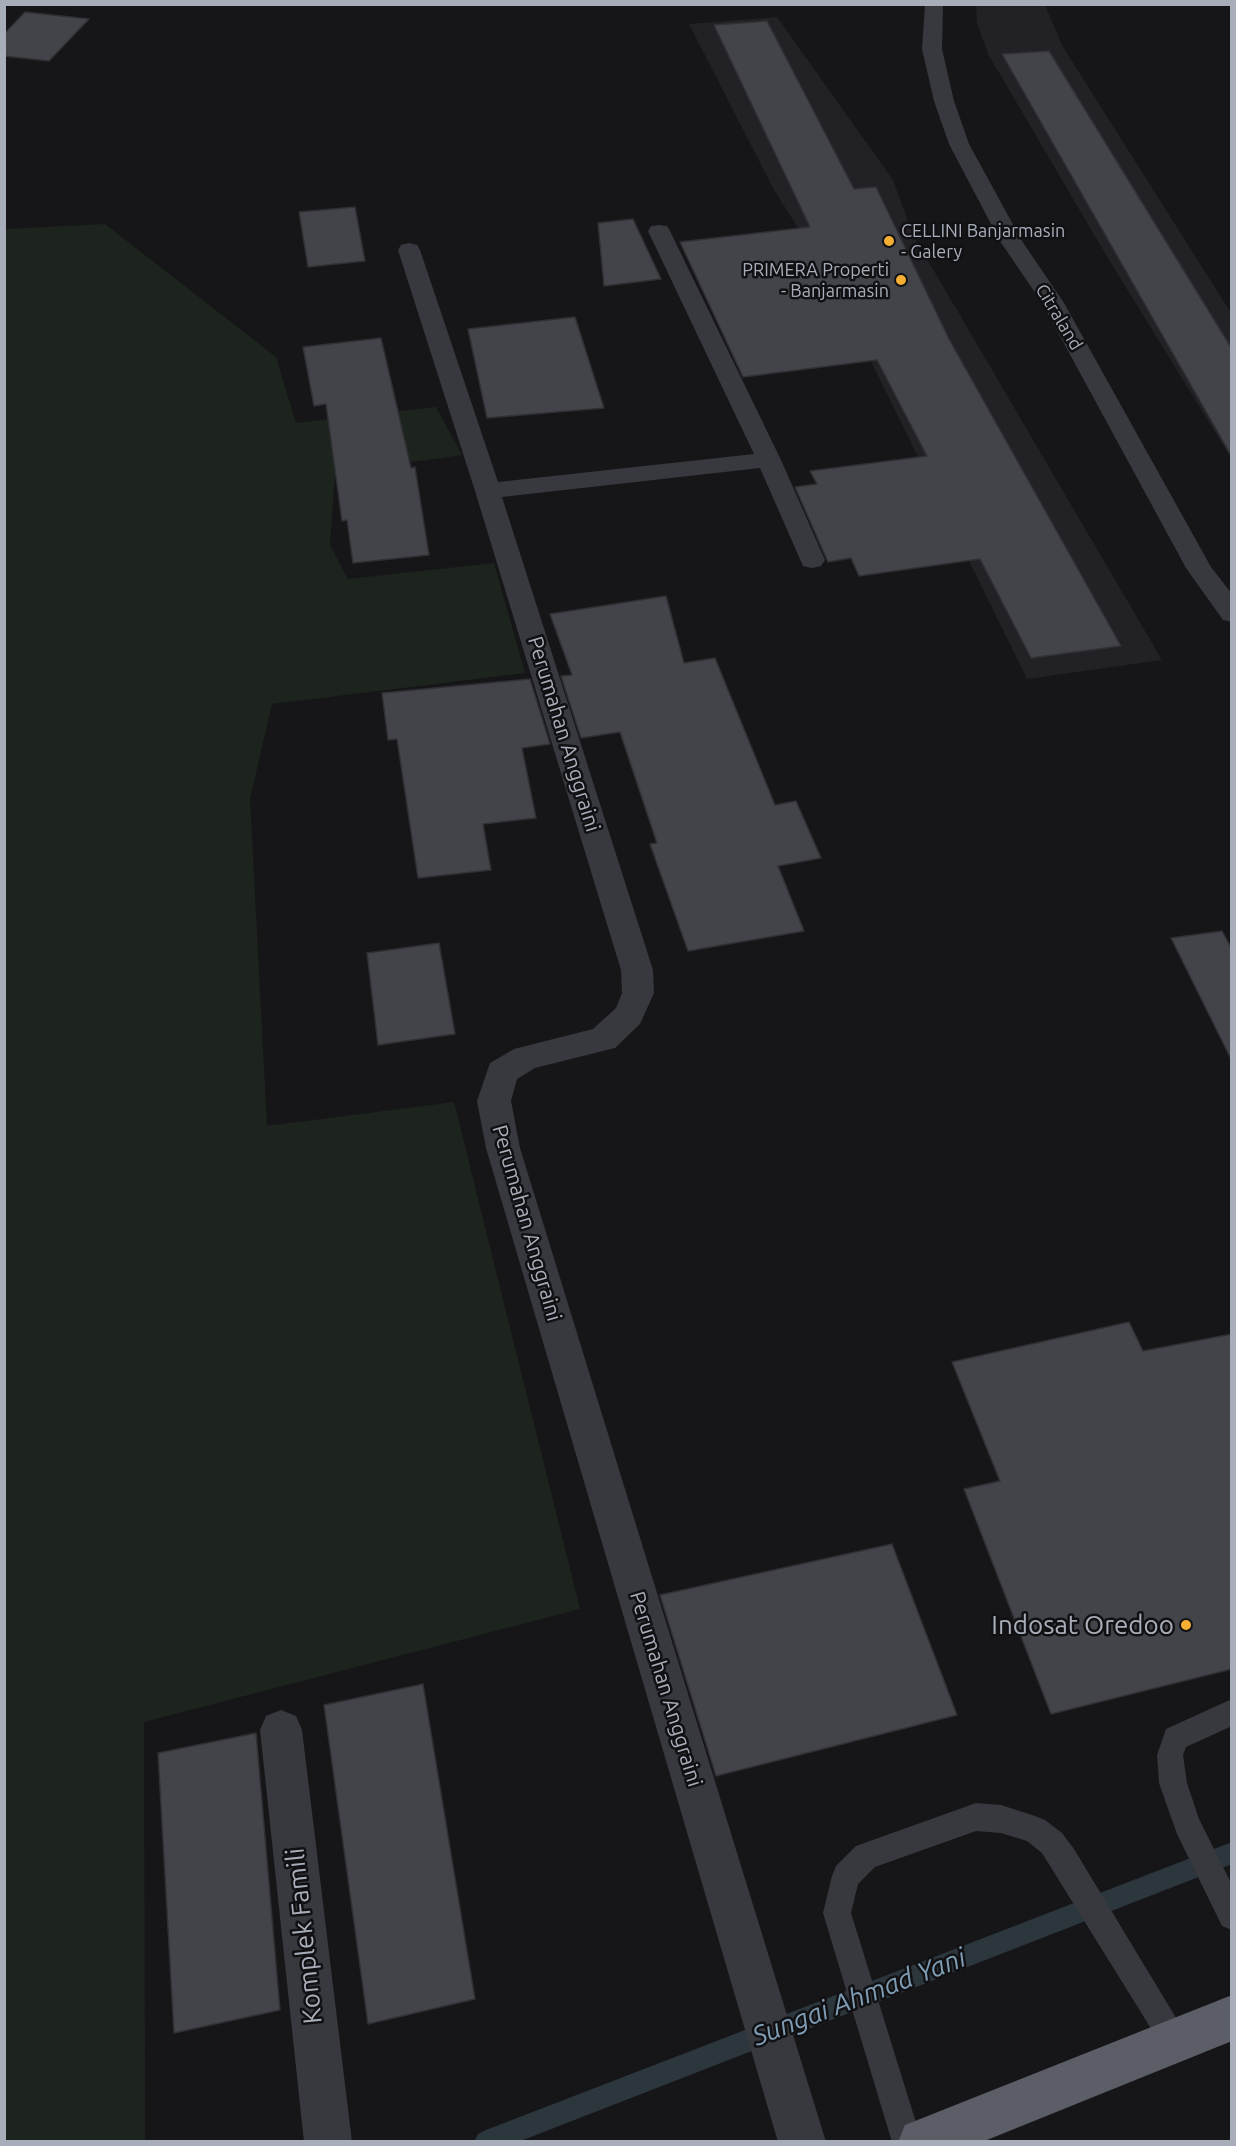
<!DOCTYPE html>
<style>
body{margin:0}
#map{position:relative;width:1236px;height:2146px;overflow:hidden;background:#161619;font-family:Ubuntu,sans-serif}
canvas{display:block}
.frame{position:absolute;inset:0;border:6px solid #a8aeb9;pointer-events:none}
</style>
<div id="map">
<canvas width="1236" height="2146"></canvas>
<div class="frame"></div>
</div>
<script>
const context = document.querySelector('canvas').getContext('2d');
context.lineJoin = 'round';
function fillPath(path, color) {
  context.fillStyle = color;
  context.fill(path, 'evenodd');
}
function toPath(rows) {
  const path = new Path2D();
  for (const r of rows) {
    path.moveTo(r[0], r[1]);
    for (let i = 2; i < r.length; i += 2) path.lineTo(r[i], r[i + 1]);
  }
  return path;
}
function stroke(path, color, width, dash) {
  context.strokeStyle = color;
  context.lineWidth = width;
  context.lineCap = dash ? 'butt' : 'round';
  context.setLineDash(dash || []);
  context.stroke(path);
}
function label(font, color, halo, rows, align = 'center') {
  context.font = font + ' Ubuntu,sans-serif';
  context.lineWidth = 5;
  context.setLineDash([]);
  context.textBaseline = 'middle';
  context.strokeStyle = halo;
  context.fillStyle = color;
  for (const [text, x, y, turn = 0] of rows) {
    context.save();
    context.translate(x, y);
    context.rotate((+turn || 0) * Math.PI / 180);
    context.textAlign = isNaN(turn) ? turn : align;
    if (halo) context.strokeText(text, 0, 0);
    context.fillText(text, 0, 0);
    context.restore();
  }
}
const built = toPath([
 [976,5,1045,5,1063,47,1231,313,1231,458,1106,255,988,54,977,23],
 [777,17,893,180,913,235,1162,660,1027,679,831,280,774,190,689,24]
]);
const green = toPath([
 [105,224,276,357,296,423,436,407,462,455,335,473,330,545,348,579,494,563,525,673,272,704,250,799,267,1126,454,1102,580,1609,144,1722,145,2141,5,2142,5,229]
]);
const stream = toPath([
 [1232,1842,1232,1864,518,2142,474,2142,478,2134,486,2130,1232,1842]
]);
const building = toPath([
 [25,12,89,19,49,61,4,56,4,34,25,12],
 [767,21,854,189,876,187,949,339,1121,646,1031,658,980,559,859,576,851,558,828,562,795,487,817,484,810,471,927,456,877,360,743,377,680,242,810,227,714,25,767,21],
 [1049,51,1232,349,1232,457,1002,54,1049,51],
 [355,207,365,261,308,267,299,212,355,207],
 [633,219,661,279,604,286,598,223,633,219],
 [575,317,604,408,487,418,468,329,575,317],
 [381,338,411,468,415,467,429,555,353,563,347,520,342,521,326,404,314,406,303,347,381,338],
 [666,596,684,663,715,658,775,805,796,801,821,858,778,866,804,931,688,951,650,844,657,843,620,732,581,738,561,676,572,675,550,614,666,596],
 [530,679,550,744,522,748,536,818,483,824,491,870,418,878,397,739,388,740,382,693,530,679],
 [1222,931,1232,949,1232,1061,1171,938,1222,931],
 [439,943,455,1034,378,1045,367,953,439,943],
 [1129,1322,1143,1351,1232,1334,1232,1669,1051,1714,964,1489,1000,1481,952,1362,1129,1322],
 [892,1544,957,1715,716,1776,660,1595,892,1544],
 [423,1684,475,1999,368,2024,324,1705,423,1684],
 [256,1733,280,2010,174,2033,158,1753,256,1733]
]);
const service = toPath([
 [1232,1699,1232,1726,1186,1747,1183,1755,1187,1783,1199,1819,1232,1885,1232,1930,1222,1926,1177,1834,1159,1783,1157,1755,1166,1729,1232,1699],
 [976,1803,1001,1805,1035,1816,1045,1820,1062,1833,1074,1849,1190,2041,1185,2051,1175,2056,1165,2051,1042,1853,1027,1841,1001,1833,976,1831,875,1867,858,1884,851,1913,922,2142,892,2142,823,1913,832,1876,836,1866,856,1846,976,1803]
]);
const minor = toPath([
 [925,4,943,4,942,49,954,101,969,144,1022,241,1064,303,1211,567,1232,594,1232,622,1223,620,1186,568,1042,303,1000,241,949,144,934,101,922,49,925,4],
 [659,225,667,226,670,231,781,460,825,560,821,566,812,568,803,566,760,468,502,497,653,970,654,993,640,1024,615,1048,535,1068,517,1079,511,1101,520,1148,826,2142,778,2142,486,1148,477,1101,490,1063,514,1049,593,1029,616,1008,622,993,621,970,475,491,398,250,401,245,409,243,417,245,420,250,498,482,754,454,648,231,651,226,659,225],
 [281,1710,296,1716,302,1730,352,2142,304,2142,260,1730,266,1716,281,1710]
]);
const trunk = toPath([
 [1232,1995,1232,2041,982,2142,898,2142,905,2125,1232,1995]
]);
const markers = [
 [889,241,6,"#f5af32"],
 [901,280,6,"#f5af32"],
 [1186,1625,6,"#f5af32"]
];
const farPoinames = [
 ["CELLINI Banjarmasin",901,231],
 ["- Galery",901,252],
 ["PRIMERA Properti",889,270,"right"],
 ["- Banjarmasin",889,291,"right"]
];
const farStreetnames = [
 ["Citraland",1059,317,59]
];
const streetNames = [
 ["Perumahan Anggraini",564,734,73],
 ["Perumahan Anggraini",527,1223,74],
 ["Perumahan Anggraini",666,1689,73]
];
const nearPoinames = [
 ["Indosat Oredoo",1174,1625]
];
const nearStreetnames = [
 ["Komplek Famili",304,1936,-96]
];
const nearWaternames = [
 ["Sungai Ahmad Yani",859,1997,-21]
];
fillPath(built, '#222226');
fillPath(green, '#1c241d');
fillPath(stream, '#2c363d');
fillPath(building, '#424449');
stroke(building, '#303035', 1.5);
fillPath(service, '#37393e');
fillPath(minor, '#37393e');
fillPath(trunk, '#5b5e66');
for (const [x, y, r, color] of markers) {
  const dot = new Path2D();
  dot.arc(x, y, r, 0, 2 * Math.PI);
  context.fillStyle = color;
  context.fill(dot);
  stroke(dot, '#111114', 2);
}
label('18px', '#a8aeb9', '#111114', farPoinames, 'left');
label('18px', '#a8aeb9', '#111114', farStreetnames);
label('21px', '#a8aeb9', '#111114', streetNames);
label('26px', '#a8aeb9', '#111114', nearPoinames, 'right');
label('26px', '#a8aeb9', '#111114', nearStreetnames);
label('italic 27px', '#7f9db4', '#111114', nearWaternames);
</script>
